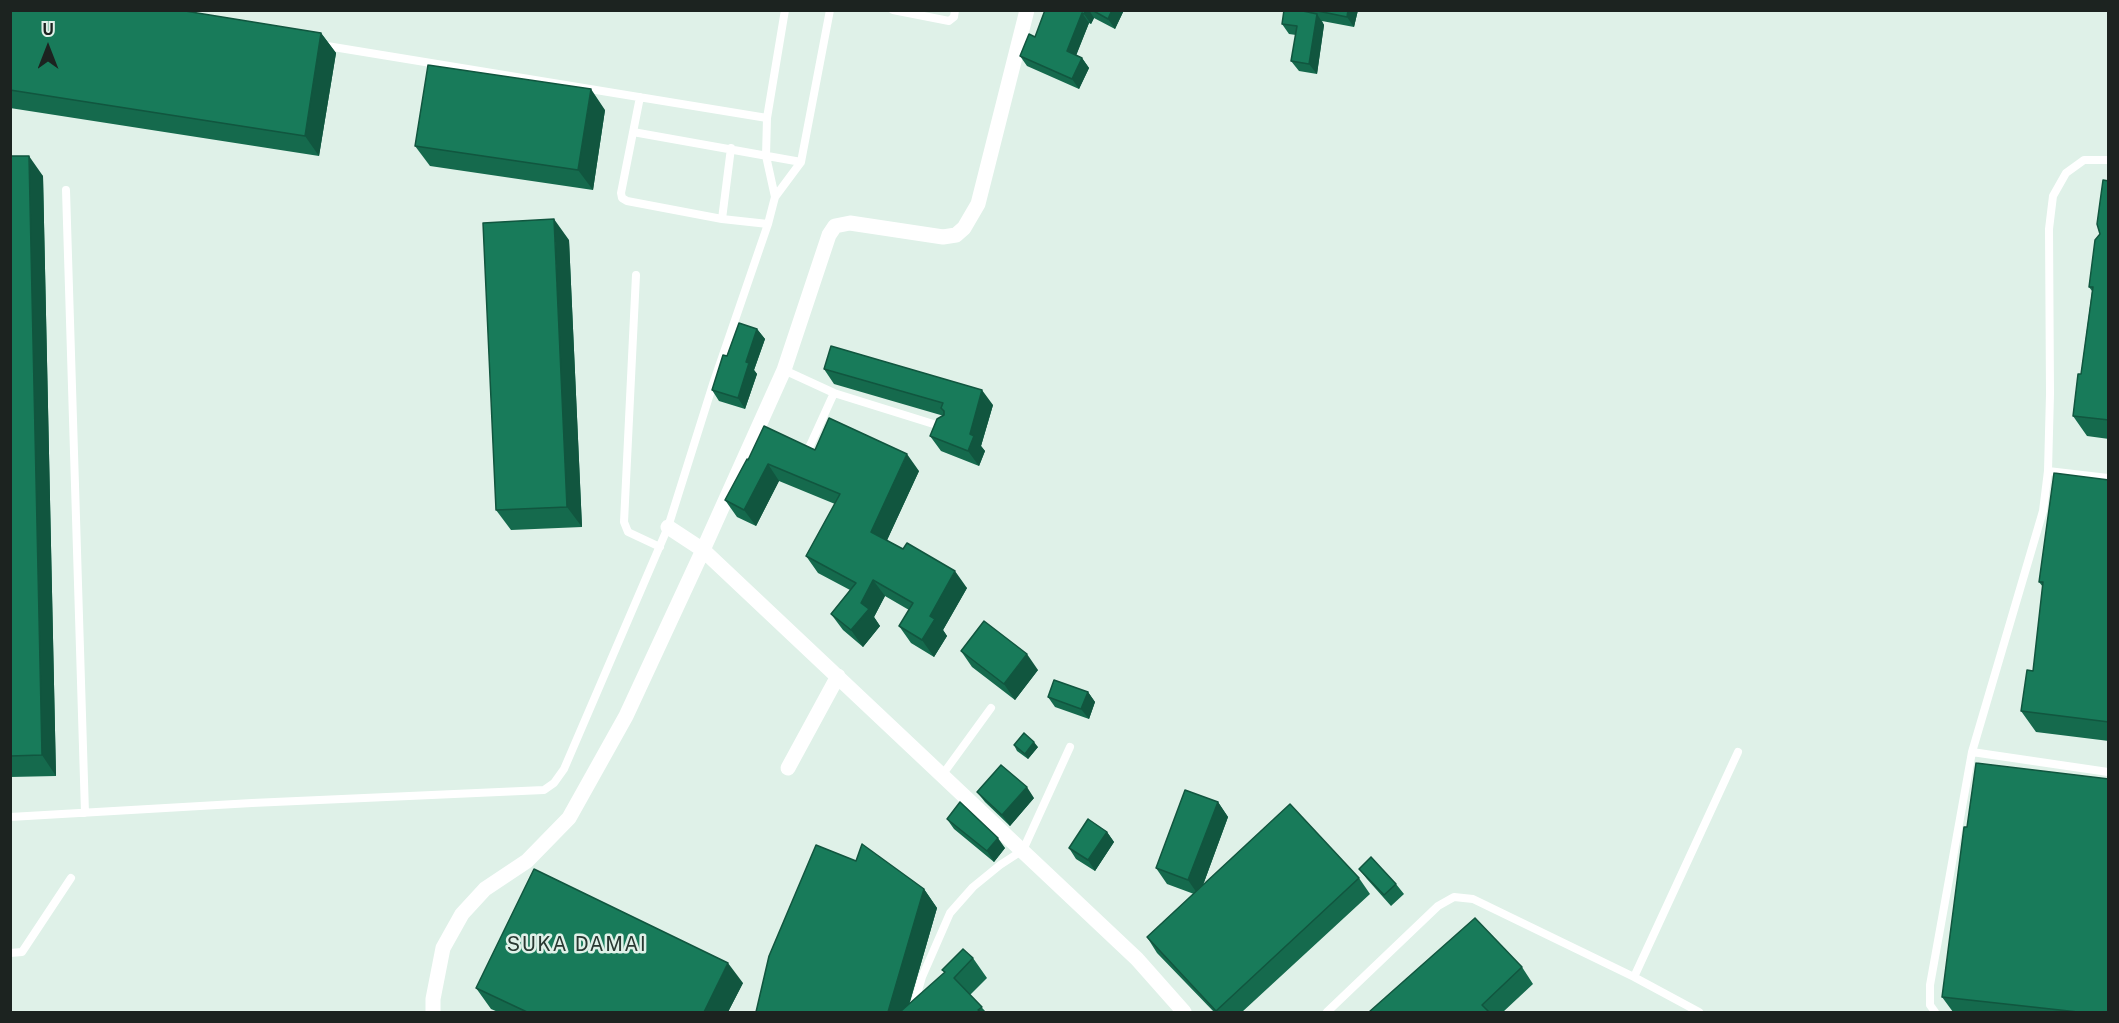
<!DOCTYPE html>
<style>
body{margin:0}
#map{position:relative;width:2119px;height:1023px;overflow:hidden;background:#dff1e8;font-family:"Public Sans",sans-serif}
canvas{display:block}
.frame{position:absolute;inset:0;border:12px solid #1c2320;pointer-events:none}
.north{position:absolute;left:18px;top:18px;width:60px;height:60px;-webkit-text-stroke:4px #dff1e8;paint-order:stroke;rotate:0deg;font-size:16px;font-weight:700;line-height:24px;text-align:center;color:#1c2320}
.north::after{content:'';display:block;margin:auto;width:21px;height:27px;background:#1c2320;clip-path:polygon(50% 0,100% 100%,50% 72%,0 100%)}
</style>
<div id="map">
<canvas width="2119" height="1023"></canvas>
<div class="frame"></div>
<div class="north">U</div>
</div>
<script>
const context = document.querySelector('canvas').getContext('2d');
context.lineJoin = 'round';
function toPath(rows) {
  const path = new Path2D();
  for (const r of rows) {
    path.moveTo(r[0], r[1]);
    for (let i = 2; i < r.length; i += 2) path.lineTo(r[i], r[i + 1]);
  }
  return path;
}
function stroke(path, color, width, dash) {
  context.strokeStyle = color;
  context.lineWidth = width;
  context.lineCap = dash ? 'butt' : 'round';
  context.setLineDash(dash || []);
  context.stroke(path);
}
function fillPath(path, color) {
  context.fillStyle = color;
  context.fill(path, 'evenodd');
}
function label(font, color, halo, rows, align = 'center') {
  context.font = font + ' "Public Sans",sans-serif';
  context.lineWidth = 5;
  context.setLineDash([]);
  context.textBaseline = 'middle';
  context.strokeStyle = halo;
  context.fillStyle = color;
  for (const [text, x, y, turn = 0] of rows) {
    context.save();
    context.translate(x, y);
    context.rotate((+turn || 0) * Math.PI / 180);
    context.textAlign = isNaN(turn) ? turn : align;
    if (halo) context.strokeText(text, 0, 0);
    context.fillText(text, 0, 0);
    context.restore();
  }
}
const lane = toPath([
 [893,10,949,21,954,17,955,10],
 [321,45,767,118],
 [640,97,621,193,622,198,627,201,722,219,768,224],
 [633,132,801,162],
 [66,190,85,813],
 [775,197,766,156,767,118,785,10],
 [722,219,731,148],
 [636,275,624,522,628,532,660,547],
 [784,370,834,393,943,427],
 [808,450,834,393],
 [2048,471,2108,478],
 [1972,752,2108,772],
 [943,774,991,708],
 [10,817,252,803,544,790,554,783,564,769,668,527,714,381,768,224,775,197,801,162,830,10],
 [10,953,22,952,71,878],
 [1634,977,1699,1012],
 [912,1012,922,977,950,913,973,887,1000,865,1023,850,1070,747],
 [1327,1012,1438,906,1454,897,1473,899,1634,977,1738,752],
 [1935,1012,1930,1005,1930,985,1972,752,2043,511,2048,471,2050,394,2049,229,2053,196,2066,173,2084,160,2108,160]
]);
const street = toPath([
 [1027,10,978,204,964,228,956,235,943,237,850,223,835,226,829,235,784,370,703,550,1137,959,1184,1012],
 [788,768,838,676],
 [433,1012,433,999,443,948,462,914,485,889,527,861,569,818,626,716,703,550,668,527]
]);
const wall = toPath([
 [10,10,321,33,336,53,319,156,10,108],
 [1045,10,1124,10,1115,29,1094,18,1091,24,1089,23,1076,55,1082,58,1089,68,1079,89,1027,66,1020,56,1035,37],
 [1308,10,1358,10,1354,27,1322,21,1324,25,1317,74,1299,71,1291,61,1296,35,1289,34,1282,24,1310,13],
 [605,110,593,190,430,166,415,146],
 [10,156,43,176,56,776,10,777],
 [2109,181,2109,439,2087,436,2073,416,2081,374,2092,291,2089,287,2100,234],
 [569,240,582,527,511,530,496,510],
 [757,329,765,339,754,370,757,374,745,409,719,401,712,390,727,356],
 [824,369,993,405,981,446,985,451,979,466,941,451,930,436,944,416,834,384],
 [815,450,919,471,887,540,967,588,943,630,947,636,934,657,911,643,899,626,909,610,885,596,874,617,880,626,863,647,843,630,831,614,850,590,818,573,806,556,835,504,779,481,756,526,737,517,725,500,748,460],
 [2109,480,2109,741,2036,732,2021,711,2033,671,2043,587,2039,582],
 [961,651,1038,670,1015,700,972,667],
 [1088,692,1095,702,1089,719,1055,707,1048,697],
 [1014,745,1038,747,1028,759,1017,751],
 [977,792,1034,798,1010,826,985,802],
 [1218,802,1228,817,1203,885,1359,878,1370,894,1242,1012,1214,1012,1157,953,1147,937,1194,894,1167,884,1156,868],
 [947,819,1005,848,994,862,954,829],
 [1107,832,1114,842,1095,871,1076,859,1069,848],
 [1359,869,1396,884,1404,894,1391,906,1367,879],
 [924,889,937,908,909,1005,945,973,942,970,973,958,987,978,970,995,986,1012,756,1012],
 [1522,967,1533,984,1503,1012,1369,1012],
 [743,983,728,1012,498,1012,491,1009,476,988],
 [1942,997,2109,1012,1953,1012]
]);
const shadedWall = toPath([
 [1086,10,1089,10,1094,18,1091,24,1084,14],
 [1112,10,1124,10,1115,29,1108,19],
 [1348,10,1358,10,1354,27,1347,17],
 [1082,13,1089,23,1074,61,1067,51],
 [1317,14,1324,25,1317,74,1309,64],
 [321,33,336,53,319,156,305,136],
 [1082,58,1089,68,1079,89,1072,79],
 [591,89,605,110,593,190,578,170],
 [29,156,43,176,56,776,42,755],
 [554,219,569,240,582,527,567,507],
 [757,329,765,339,754,370,757,374,745,409,738,398,746,362],
 [982,390,993,405,981,446,985,451,979,466,968,451,970,434],
 [907,454,919,471,883,549,871,532],
 [768,464,779,481,756,526,744,510],
 [955,571,967,588,943,630,947,636,934,657,922,640,930,616],
 [873,580,885,596,874,617,880,626,863,647,851,630,861,603],
 [1027,654,1038,670,1015,700,1004,684],
 [1088,692,1095,702,1089,719,1081,709],
 [1034,742,1038,747,1028,759,1025,754],
 [1027,787,1034,798,1010,826,1002,815],
 [1218,802,1228,817,1199,896,1188,880],
 [1107,832,1114,842,1095,871,1088,860],
 [998,838,1005,848,994,862,987,851],
 [924,889,937,908,907,1012,888,1012],
 [728,963,743,983,728,1012,704,1012]
]);
const building = toPath([
 [10,10,179,10,321,33,305,136,10,90,10,10],
 [1045,10,1086,10,1084,14,1082,13,1067,51,1082,58,1072,79,1020,56,1029,34,1035,37,1045,10],
 [1092,10,1112,10,1108,19,1092,10],
 [1284,10,1298,10,1317,14,1309,64,1291,61,1297,26,1282,24,1284,10],
 [1313,10,1348,10,1347,17,1313,10],
 [428,65,591,89,578,170,415,146,428,65],
 [10,156,29,156,42,755,10,756,10,156],
 [2103,180,2109,181,2109,420,2073,416,2078,374,2081,374,2093,287,2089,287,2095,240,2100,234,2097,224,2103,180],
 [554,219,567,507,496,510,483,223,554,219],
 [739,323,757,329,746,362,749,363,738,398,712,390,723,355,727,356,739,323],
 [831,346,982,390,970,434,974,436,968,451,930,436,937,419,944,415,944,411,941,408,943,403,824,369,831,346],
 [829,418,907,454,871,532,903,549,907,543,955,571,930,616,935,619,922,640,899,626,913,603,873,580,861,603,869,609,851,630,831,614,856,583,806,556,840,494,768,464,744,510,725,500,747,459,748,460,764,426,815,450,829,418],
 [2054,473,2109,480,2109,722,2021,711,2027,670,2033,671,2043,582,2039,582,2054,473],
 [984,621,1027,654,1004,684,961,651,984,621],
 [1054,680,1088,692,1081,709,1048,697,1054,680],
 [1024,733,1034,742,1025,754,1014,745,1024,733],
 [1976,763,2109,779,2109,1012,2078,1012,1942,997,1964,827,1967,827,1976,763],
 [1001,765,1027,787,1002,815,977,792,1001,765],
 [1185,790,1218,802,1188,880,1156,868,1185,790],
 [960,802,998,838,987,851,947,819,960,802],
 [1290,804,1359,878,1216,1011,1147,937,1290,804],
 [1088,819,1107,832,1088,860,1069,848,1088,819],
 [862,844,924,889,888,1012,756,1012,769,956,816,845,856,861,862,844],
 [1371,857,1396,884,1384,895,1359,869,1371,857],
 [534,869,728,963,704,1012,527,1012,476,988,534,869],
 [1475,918,1522,967,1482,1005,1489,1012,1369,1012,1475,918],
 [963,949,973,958,954,978,982,1007,978,1010,981,1012,900,1012,945,972,942,970,963,949]
]);
const quarterNames = [
 ["SUKA DAMAI",577,945]
];
stroke(lane, '#fff', 8);
stroke(street, '#fff', 15);
fillPath(wall, '#156a4d');
fillPath(shadedWall, '#11563f');
fillPath(building, '#187b5a');
stroke(building, '#11563f', 1.5);
context.letterSpacing = '1.5px';
label('20px', '#293831', '#dff1e8', quarterNames);
context.letterSpacing = '0px';
</script>
